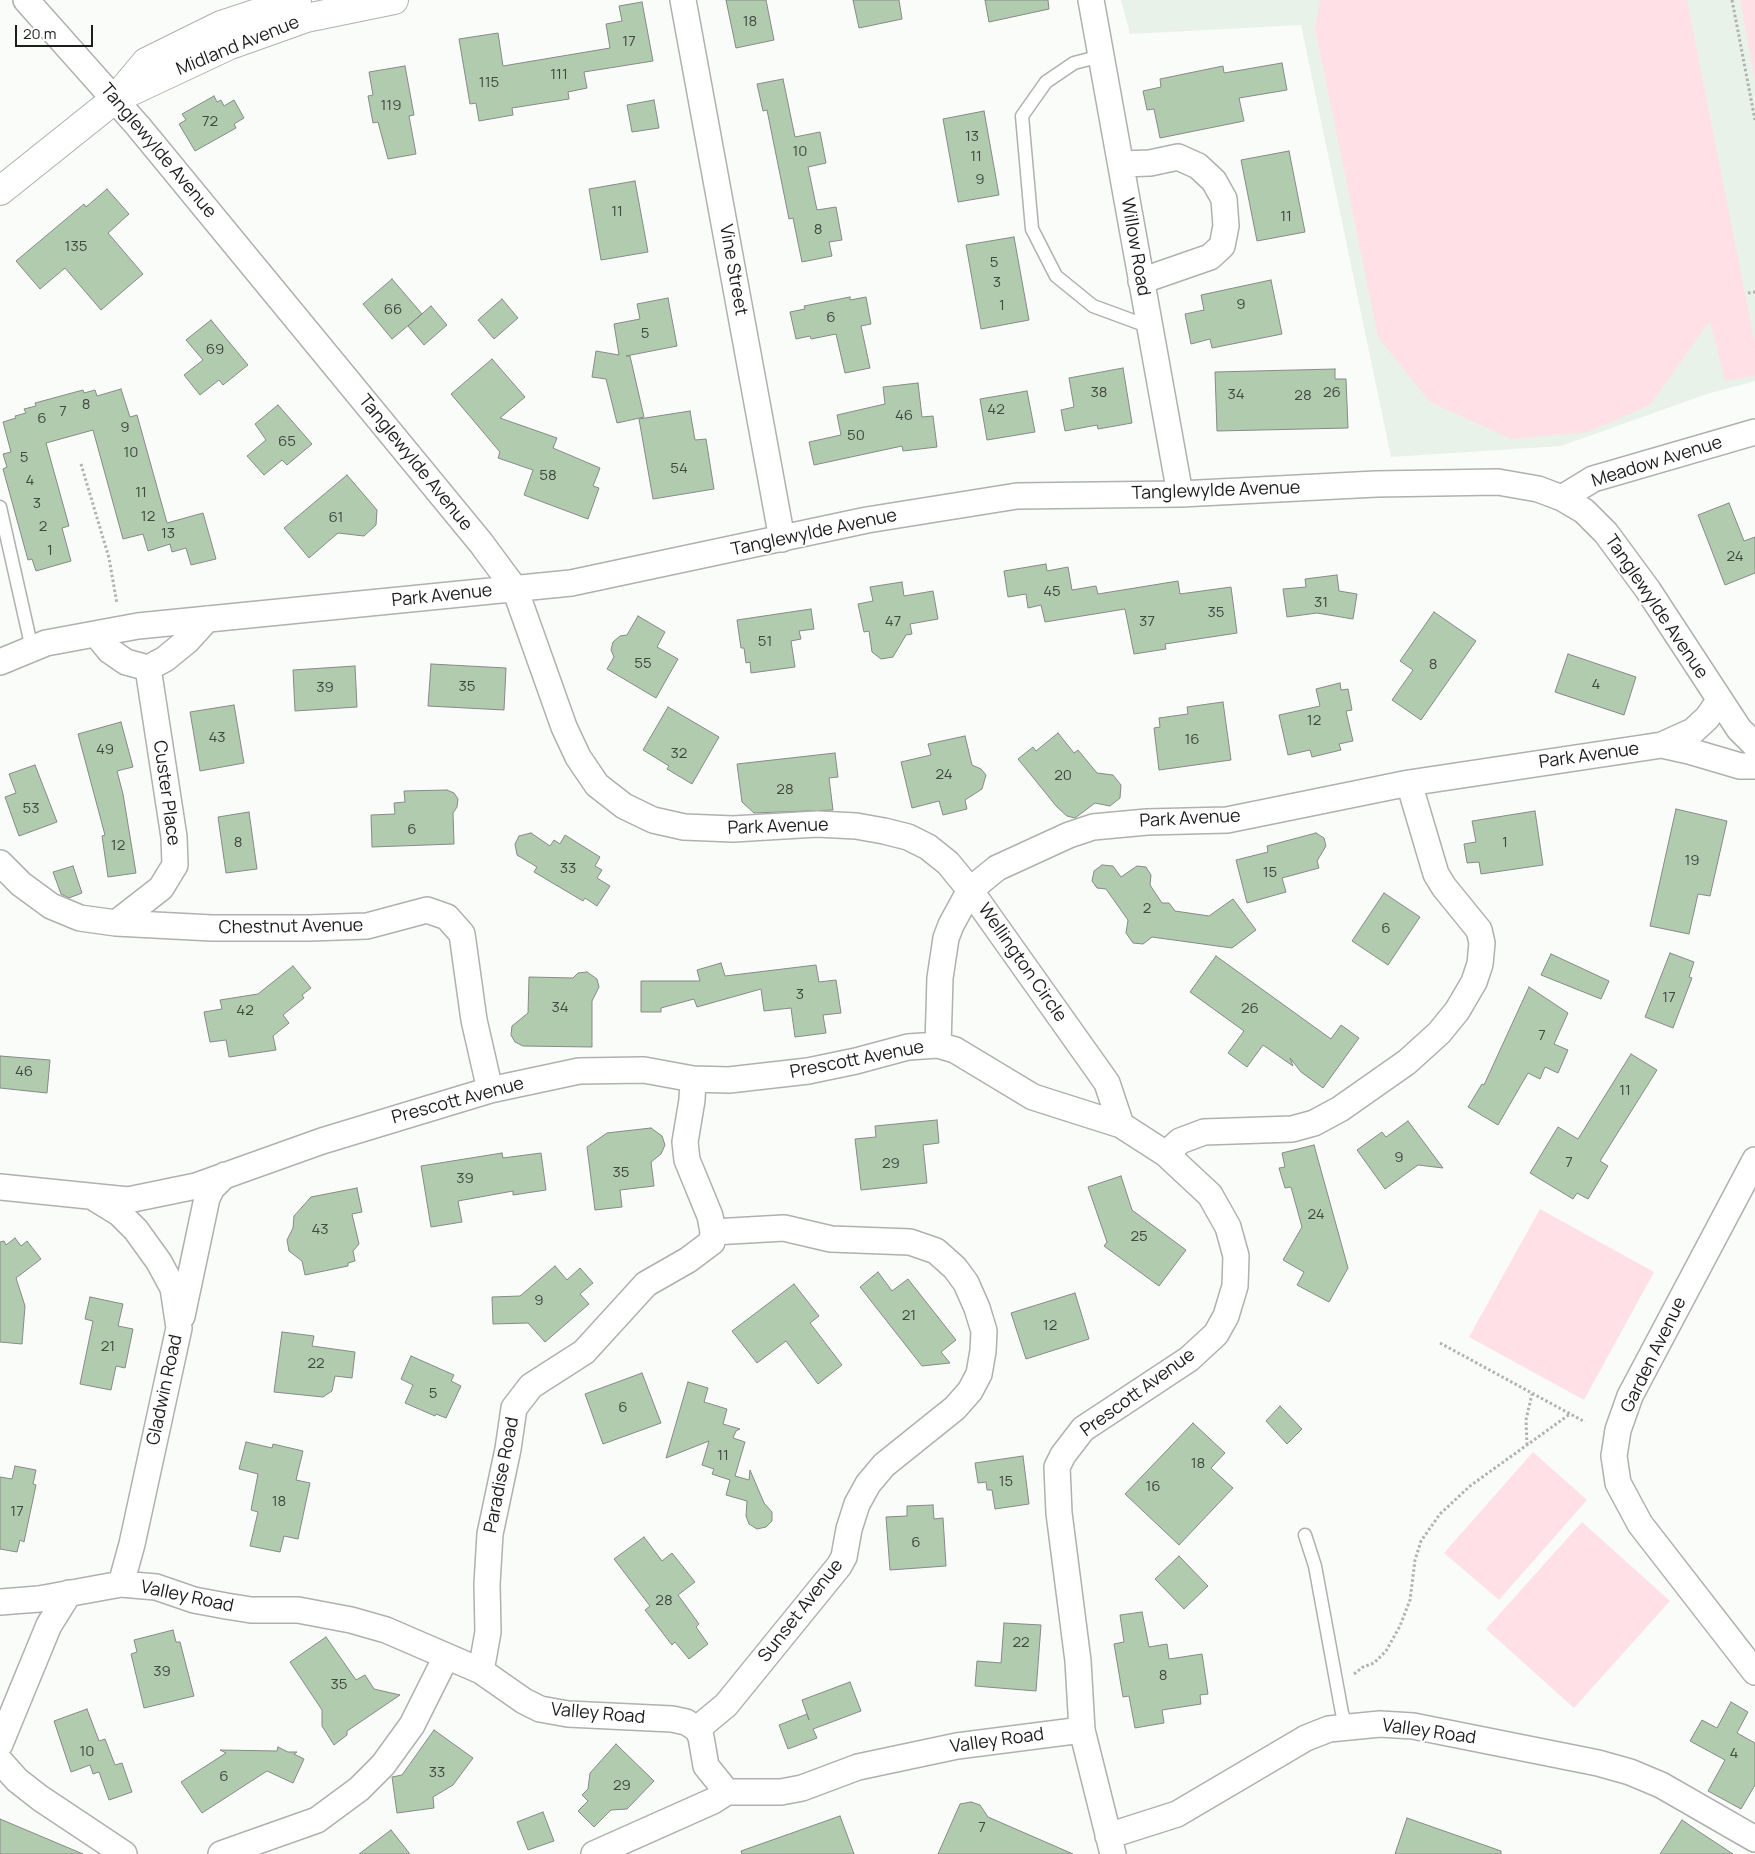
<!DOCTYPE html>
<style>
body{margin:0}
#map{position:relative;width:1755px;height:1854px;overflow:hidden;background:#f9fcf8;font-family:Manrope,sans-serif}
canvas{display:block}
.scale{position:absolute;left:15px;top:25px;width:78px;height:22px;box-sizing:border-box;border:2px solid #1c1d1c;border-top:0;padding-left:6px;font-size:15px;line-height:18px;white-space:nowrap;color:#1c1d1c;-webkit-text-stroke:4px #fff;paint-order:stroke}
</style>
<div id="map">
<canvas width="1755" height="1854"></canvas>
<div class="scale">20 m</div>
</div>
<script>
const context = document.querySelector('canvas').getContext('2d');
context.lineJoin = 'round';
function fillPath(path, color) {
  context.fillStyle = color;
  context.fill(path, 'evenodd');
}
function toPath(rows) {
  const path = new Path2D();
  for (const r of rows) {
    path.moveTo(r[0], r[1]);
    for (let i = 2; i < r.length; i += 2) path.lineTo(r[i], r[i + 1]);
  }
  return path;
}
function stroke(path, color, width, dash) {
  context.strokeStyle = color;
  context.lineWidth = width;
  context.lineCap = dash ? 'butt' : 'round';
  context.setLineDash(dash || []);
  context.stroke(path);
}
function label(font, color, halo, rows, align = 'center') {
  context.font = font + ' Manrope,sans-serif';
  context.lineWidth = 4;
  context.setLineDash([]);
  context.textBaseline = 'middle';
  context.strokeStyle = halo;
  context.fillStyle = color;
  for (const [text, x, y, turn = 0] of rows) {
    context.save();
    context.translate(x, y);
    context.rotate((+turn || 0) * Math.PI / 180);
    context.textAlign = isNaN(turn) ? turn : align;
    if (halo) context.strokeText(text, 0, 0);
    context.fillText(text, 0, 0);
    context.restore();
  }
}
const built = toPath([
 [1121,0,1755,0,1755,381,1707,394,1561,446,1391,457,1301,25,1130,34]
]);
const green = toPath([
 [1320,0,1687,0,1755,344,1755,376,1725,381,1710,321,1650,405,1588,432,1511,439,1430,402,1378,337,1315,28],
 [1740,0,1755,0,1755,81],
 [1540,1209,1654,1272,1584,1400,1469,1337],
 [1533,1452,1587,1500,1499,1600,1444,1553],
 [1582,1522,1670,1601,1574,1708,1486,1629]
]);
const building = toPath([
 [726,0,766,0,774,40,736,48,726,0],
 [853,0,899,0,902,19,859,28,853,0],
 [985,0,1048,0,1049,9,989,22,985,0],
 [642,2,653,61,584,72,587,88,568,92,569,99,512,108,513,115,479,121,476,103,470,104,459,39,498,33,503,66,610,48,606,24,622,21,619,6,642,2],
 [1282,63,1287,90,1239,98,1244,121,1160,138,1154,109,1147,110,1143,91,1161,87,1160,79,1223,66,1224,73,1282,63],
 [405,66,414,115,409,116,416,154,388,159,378,122,373,123,368,96,373,95,369,72,405,66],
 [783,79,795,137,820,132,826,163,808,167,817,210,836,207,842,240,829,242,832,256,802,262,793,218,789,219,767,110,763,111,757,84,783,79],
 [214,96,217,102,221,100,224,106,234,100,244,118,234,124,236,128,195,151,179,124,186,120,182,114,214,96],
 [654,100,659,128,632,132,627,105,654,100],
 [984,111,999,195,958,202,943,119,984,111],
 [1289,151,1305,232,1257,241,1241,160,1289,151],
 [635,181,648,252,601,260,589,189,635,181],
 [107,189,129,214,108,233,143,274,101,310,65,268,40,289,16,261,84,204,86,207,107,189],
 [1014,237,1029,320,981,329,966,245,1014,237],
 [392,279,422,314,392,339,363,304,392,279],
 [1271,280,1282,334,1212,348,1210,339,1191,344,1185,314,1204,310,1201,295,1271,280],
 [850,297,850,300,866,297,871,324,861,326,870,368,845,373,836,334,811,339,810,336,796,339,790,312,805,309,804,306,850,297],
 [668,298,677,346,626,356,630,356,644,417,617,423,606,379,592,377,596,351,619,355,614,324,640,319,637,304,668,298],
 [502,299,518,318,494,339,478,320,502,299],
 [431,306,447,325,424,345,408,326,431,306],
 [211,320,248,365,223,385,219,380,200,395,184,375,203,360,186,340,211,320],
 [492,359,525,397,500,418,557,438,553,448,600,468,593,486,599,488,588,519,524,495,533,470,498,458,500,452,451,394,492,359],
 [1123,368,1132,423,1098,429,1097,425,1065,431,1061,410,1074,407,1069,378,1123,368],
 [1335,369,1335,379,1346,379,1348,428,1217,431,1215,372,1335,369],
 [918,383,922,417,933,416,937,447,903,451,902,446,814,465,809,442,841,435,837,415,885,404,883,387,918,383],
 [121,389,130,417,137,415,167,523,203,513,216,559,191,565,186,548,172,552,170,544,148,551,143,534,123,539,93,430,46,443,69,526,62,528,71,561,36,571,32,559,28,560,3,469,7,467,3,454,11,452,3,422,16,418,15,416,26,413,24,409,36,406,35,403,83,390,84,393,95,390,97,396,121,389],
 [1027,391,1035,432,987,440,980,399,1027,391],
 [278,405,312,444,287,465,282,460,264,475,247,456,266,440,255,424,278,405],
 [690,411,695,440,706,439,714,489,653,499,639,419,690,411],
 [347,475,377,510,376,525,364,536,338,533,309,558,284,528,347,475],
 [1729,503,1744,541,1755,537,1755,573,1725,585,1698,515,1729,503],
 [1046,564,1047,571,1068,567,1072,590,1096,586,1098,594,1178,581,1180,594,1231,587,1237,633,1165,644,1166,649,1134,654,1125,609,1045,622,1041,605,1028,608,1026,594,1008,597,1004,571,1046,564],
 [1337,575,1339,591,1357,594,1353,619,1317,613,1287,617,1283,589,1306,587,1305,579,1337,575],
 [902,582,904,596,933,591,938,619,910,624,912,634,906,635,893,657,881,659,872,652,869,631,864,632,858,604,873,601,870,587,902,582],
 [811,609,814,629,799,631,801,639,791,641,795,667,751,673,750,662,746,663,744,648,741,648,737,620,811,609],
 [1434,612,1476,641,1421,720,1392,700,1413,670,1400,661,1434,612],
 [638,616,665,632,657,647,678,659,656,698,607,669,614,657,611,650,613,642,620,636,627,635,638,616],
 [1568,654,1636,677,1624,715,1555,692,1568,654],
 [431,664,506,668,504,710,428,706,431,664],
 [355,666,357,707,295,711,293,670,355,666],
 [1340,683,1341,690,1348,689,1352,710,1346,711,1353,741,1339,744,1341,750,1312,757,1310,750,1288,755,1279,715,1320,706,1316,689,1340,683],
 [1223,702,1231,760,1159,770,1154,728,1160,727,1159,718,1188,714,1187,707,1223,702],
 [234,705,244,763,200,771,190,712,234,705],
 [668,707,719,737,692,784,667,769,669,766,643,750,668,707],
 [121,722,133,767,117,771,123,794,136,873,108,877,102,836,105,835,78,734,121,722],
 [1058,733,1074,753,1078,750,1097,773,1113,775,1121,785,1120,798,1110,806,1095,803,1075,818,1067,816,1057,807,1018,759,1033,747,1036,751,1058,733],
 [965,736,972,765,981,769,986,775,982,789,965,800,967,809,943,815,939,801,912,808,901,762,931,755,928,744,965,736],
 [835,753,838,777,829,778,833,810,754,813,742,802,737,764,835,753],
 [35,765,57,822,19,836,5,797,16,793,9,774,35,765],
 [447,790,454,793,458,799,457,807,453,813,454,844,372,847,371,815,395,814,394,803,405,802,404,791,447,790],
 [1676,809,1727,821,1710,896,1698,894,1689,934,1650,926,1676,809],
 [1535,811,1543,865,1481,874,1479,862,1467,863,1464,844,1476,842,1472,821,1535,811],
 [249,812,257,869,226,873,218,817,249,812],
 [531,833,550,846,554,840,560,844,565,835,600,857,595,866,602,870,597,878,610,886,597,906,585,898,583,901,534,872,537,867,517,855,515,844,519,836,531,833],
 [1316,833,1324,838,1326,846,1317,861,1319,868,1282,878,1286,892,1247,903,1236,860,1268,852,1267,846,1316,833],
 [1102,865,1113,866,1121,877,1137,866,1146,867,1151,875,1150,885,1162,903,1169,903,1175,911,1209,916,1233,899,1256,930,1232,948,1152,937,1143,944,1133,943,1126,933,1128,920,1106,889,1097,888,1092,881,1094,871,1102,865],
 [73,866,82,893,69,898,61,894,53,872,73,866],
 [1384,893,1420,917,1388,965,1352,941,1384,893],
 [1670,953,1694,962,1689,977,1692,978,1673,1028,1645,1017,1670,953],
 [1551,954,1609,981,1601,999,1541,975,1551,954],
 [1216,956,1331,1039,1341,1025,1359,1038,1323,1088,1301,1072,1290,1058,1293,1066,1263,1045,1247,1067,1228,1053,1244,1031,1190,992,1216,956],
 [721,963,725,976,816,965,819,982,836,980,841,1013,823,1015,826,1033,795,1037,791,1008,764,1011,761,989,697,1007,694,999,661,1008,661,1012,641,1012,641,981,700,981,697,970,721,963],
 [293,966,311,988,302,995,304,998,283,1015,289,1023,273,1036,276,1050,229,1057,226,1040,210,1042,204,1012,222,1009,220,1000,258,994,293,966],
 [587,972,597,979,599,987,592,1001,592,1047,523,1046,515,1042,511,1035,512,1026,528,1013,529,977,573,978,578,973,587,972],
 [1529,987,1568,1013,1554,1044,1568,1050,1558,1073,1545,1067,1540,1079,1528,1073,1498,1125,1468,1107,1482,1084,1484,1085,1529,987],
 [1631,1054,1657,1070,1600,1161,1608,1166,1588,1199,1577,1193,1573,1199,1530,1173,1558,1127,1578,1139,1631,1054],
 [0,1056,50,1060,47,1093,0,1088,0,1056],
 [937,1120,939,1143,923,1145,927,1183,861,1190,855,1139,876,1137,875,1126,937,1120],
 [1408,1121,1443,1168,1418,1165,1385,1189,1357,1150,1382,1132,1386,1137,1408,1121],
 [651,1128,662,1136,665,1145,661,1154,651,1162,654,1186,620,1190,622,1207,595,1210,587,1147,607,1133,651,1128],
 [1314,1145,1348,1268,1329,1302,1297,1285,1304,1272,1283,1260,1302,1227,1291,1187,1285,1188,1279,1168,1285,1167,1282,1153,1314,1145],
 [502,1153,503,1158,541,1153,546,1190,513,1195,513,1191,458,1201,462,1222,431,1227,421,1166,502,1153],
 [1121,1176,1132,1210,1186,1250,1159,1286,1104,1246,1107,1242,1088,1187,1121,1176],
 [357,1188,362,1212,352,1214,359,1244,353,1251,355,1261,348,1263,348,1266,305,1275,302,1261,289,1251,287,1240,293,1228,294,1216,311,1197,357,1188],
 [15,1238,21,1246,27,1241,41,1259,16,1278,25,1306,22,1344,0,1342,0,1242,4,1241,6,1245,15,1238],
 [555,1266,567,1280,580,1268,593,1283,580,1294,589,1304,545,1342,528,1323,493,1324,492,1297,520,1296,555,1266],
 [878,1272,892,1291,908,1279,956,1340,941,1352,950,1363,922,1366,860,1287,878,1272],
 [794,1284,819,1316,810,1323,842,1365,818,1384,786,1341,757,1363,732,1331,794,1284],
 [1075,1293,1089,1339,1026,1359,1011,1313,1075,1293],
 [90,1297,123,1304,118,1326,133,1329,125,1368,116,1366,111,1390,80,1384,93,1321,85,1319,90,1297],
 [282,1332,314,1336,312,1346,355,1352,352,1378,335,1376,332,1391,323,1397,274,1392,282,1332],
 [411,1356,454,1375,451,1381,461,1386,446,1418,436,1414,435,1416,405,1403,413,1385,401,1379,411,1356],
 [642,1373,661,1423,603,1444,585,1394,642,1373],
 [688,1382,708,1388,704,1402,727,1409,723,1424,740,1429,736,1431,733,1438,745,1442,735,1476,749,1480,750,1470,764,1503,772,1512,772,1521,766,1527,757,1529,749,1524,746,1516,747,1501,726,1495,730,1480,712,1474,714,1469,702,1465,709,1441,666,1458,688,1382],
 [1280,1406,1302,1429,1287,1444,1266,1421,1280,1406],
 [1193,1423,1225,1453,1211,1468,1233,1488,1179,1545,1125,1494,1193,1423],
 [246,1442,272,1448,273,1444,303,1451,296,1480,310,1483,298,1539,284,1536,280,1552,250,1546,258,1512,251,1510,258,1474,239,1469,246,1442],
 [1023,1456,1029,1504,995,1509,992,1490,987,1490,986,1482,978,1483,975,1463,1023,1456],
 [15,1466,36,1470,33,1484,36,1485,24,1542,20,1540,17,1552,0,1549,0,1477,12,1479,15,1466],
 [933,1505,934,1519,943,1518,946,1566,890,1570,886,1517,907,1516,907,1506,933,1505],
 [644,1537,662,1561,672,1553,695,1582,678,1595,699,1624,696,1627,708,1644,689,1659,675,1642,672,1645,645,1610,650,1606,614,1559,644,1537],
 [1179,1556,1208,1586,1184,1609,1155,1579,1179,1556],
 [1142,1612,1149,1647,1167,1644,1169,1659,1202,1654,1208,1694,1200,1695,1201,1704,1162,1710,1164,1723,1135,1728,1129,1696,1123,1697,1114,1644,1124,1642,1120,1615,1142,1612],
 [1004,1623,1041,1625,1036,1691,975,1686,977,1661,1001,1663,1004,1623],
 [173,1630,176,1642,180,1642,194,1696,144,1708,131,1654,137,1652,134,1640,173,1630],
 [326,1637,356,1680,365,1675,374,1689,400,1695,347,1731,347,1735,334,1745,322,1726,322,1710,290,1662,326,1637],
 [850,1682,861,1711,813,1729,817,1738,788,1749,779,1725,807,1714,809,1720,802,1700,850,1682],
 [1731,1702,1748,1712,1737,1733,1755,1743,1755,1785,1741,1809,1708,1791,1725,1760,1690,1741,1702,1720,1717,1728,1731,1702],
 [87,1709,99,1741,105,1739,115,1765,122,1763,132,1792,109,1800,99,1772,93,1774,90,1765,71,1772,54,1721,87,1709],
 [434,1730,473,1758,453,1785,433,1797,434,1808,397,1813,392,1777,402,1775,434,1730],
 [616,1744,654,1781,627,1809,611,1810,594,1827,578,1811,588,1801,582,1795,588,1789,590,1773,616,1744],
 [278,1747,288,1752,297,1752,294,1754,304,1759,293,1783,267,1771,202,1813,181,1782,226,1753,220,1750,277,1751,278,1747],
 [971,1802,980,1805,988,1817,1073,1854,938,1854,960,1804,971,1802],
 [543,1812,554,1841,528,1850,517,1822,543,1812],
 [840,1816,854,1854,742,1854,741,1851,840,1816],
 [1407,1818,1501,1851,1501,1854,1395,1854,1407,1818],
 [0,1819,83,1854,0,1854,0,1819],
 [1682,1820,1698,1831,1733,1854,1660,1854,1682,1820],
 [391,1830,410,1854,359,1854,391,1830]
]);
const path = toPath([
 [1732,0,1755,120],
 [1748,293,1755,292],
 [81,464,109,558,117,604],
 [1440,1343,1585,1422],
 [1527,1445,1526,1420,1532,1394],
 [1354,1674,1363,1667,1374,1663,1386,1651,1400,1626,1410,1600,1415,1560,1421,1541,1440,1514,1470,1486,1570,1414]
]);
const lane = toPath([
 [1101,56,1074,63,1046,82,1022,116,1032,229,1056,276,1093,306,1150,327],
 [0,507,32,649],
 [1305,1535,1315,1566,1342,1713,1347,1726]
]);
const street = toPath([
 [26,0,138,126,481,543,515,589,564,727,578,757,597,785,624,806,653,820,684,827,733,829,817,824,856,826,884,831,908,837,928,847,948,863,970,890,997,868,1069,835,1093,827,1147,822,1227,820,1409,783,1662,745,1693,731,1707,718,1719,701],
 [683,0,782,539],
 [1091,0,1180,494],
 [1121,164,1150,163,1178,157,1198,166,1214,181,1224,199,1226,226,1222,246,1210,257,1141,281],
 [1562,498,1593,479,1755,432],
 [96,634,110,651,126,662,148,668,165,659,187,641,207,619],
 [0,662,46,643,138,626,571,583,867,520,1017,496,1180,494,1376,484,1498,482,1538,489,1562,498,1584,511,1606,533,1648,590,1739,729,1755,745],
 [1662,745,1689,751,1740,766,1755,766],
 [0,863,21,884,51,906,80,918,116,923,212,928,310,928,367,926,427,910,447,917,462,934,474,1020,490,1090],
 [116,923,161,888,175,865,174,837,148,668],
 [938,1045,940,978,946,938,951,925,970,890,1107,1083,1121,1125],
 [1166,1154,1180,1141,1204,1132,1292,1129,1314,1123,1340,1109,1407,1062,1439,1033,1457,1011,1474,982,1480,964,1482,943,1479,930,1444,887,1436,874,1409,783],
 [1755,1160,1630,1396,1618,1430,1614,1456,1618,1483,1640,1524,1755,1672],
 [0,1187,128,1200,196,1186,322,1141,490,1090,579,1071,644,1070,693,1079,729,1080,808,1071,856,1061,908,1047,938,1045,955,1050,1033,1097,1121,1125,1166,1154,1210,1195,1228,1227,1236,1256,1235,1286,1226,1316,1216,1334,1189,1359,1083,1429,1063,1455,1057,1467,1059,1513,1078,1661,1082,1730,1113,1854],
 [96,1199,119,1213,136,1230,159,1262,173,1288,179,1328,132,1544,121,1584],
 [182,1316,207,1198,212,1188,225,1175],
 [0,1602,39,1599,121,1584,156,1587,194,1600,226,1606,251,1610,298,1610,351,1620,386,1630,481,1671,524,1701,540,1709,568,1714,672,1719,686,1722,697,1729,701,1737,706,1766,727,1792],
 [481,1671,488,1632,487,1584,490,1534,508,1449,514,1408,531,1386,584,1352,646,1284,688,1260,712,1242,713,1232,710,1216,687,1160,685,1142,692,1100,693,1079],
 [697,1729,726,1705,839,1566,844,1557,849,1529,857,1504,868,1484,884,1465,955,1408,970,1391,979,1374,983,1351,984,1331,977,1308,966,1283,955,1268,936,1251,910,1242,831,1239,784,1228,713,1232],
 [0,1744,49,1625,69,1593],
 [0,1761,17,1780,40,1798,124,1854],
 [1108,1836,1177,1814,1306,1738,1329,1729,1380,1724,1413,1726,1598,1763,1630,1772,1661,1785,1755,1839],
 [221,1854,317,1820,359,1789,383,1765,412,1725,446,1657],
 [594,1854,713,1801,727,1792,781,1792,802,1788,858,1767,957,1746,1082,1730]
]);
const secondary = toPath([
 [121,92,146,62,221,25,297,0],
 [0,191,115,99,230,45,306,18,394,0]
]);
const numberNames = [
 ["18",750,22],
 ["17",629,42],
 ["111",559,75],
 ["115",489,83],
 ["119",391,106],
 ["72",210,122],
 ["13",972,137],
 ["10",800,152],
 ["11",976,157],
 ["9",980,180],
 ["11",617,212],
 ["11",1286,217],
 ["8",818,230],
 ["135",76,247],
 ["5",994,263],
 ["3",997,283],
 ["9",1241,305],
 ["1",1002,306],
 ["66",393,310],
 ["6",831,318],
 ["5",645,334],
 ["69",215,350],
 ["38",1099,393],
 ["26",1332,393],
 ["34",1236,395],
 ["28",1303,396],
 ["8",86,405],
 ["42",996,410],
 ["7",63,412],
 ["46",904,416],
 ["6",42,419],
 ["9",125,428],
 ["50",856,436],
 ["65",287,442],
 ["10",131,453],
 ["5",24,458],
 ["54",679,469],
 ["58",548,476],
 ["4",30,481],
 ["11",141,493],
 ["3",37,504],
 ["12",148,517],
 ["61",336,518],
 ["2",43,527],
 ["13",168,534],
 ["1",50,551],
 ["24",1735,557],
 ["45",1052,592],
 ["31",1321,603],
 ["35",1216,613],
 ["47",893,622],
 ["37",1147,622],
 ["51",765,642],
 ["55",643,664],
 ["8",1433,665],
 ["4",1596,685],
 ["35",467,687],
 ["39",325,688],
 ["12",1314,721],
 ["43",217,738],
 ["16",1192,740],
 ["49",105,750],
 ["32",679,754],
 ["24",944,775],
 ["20",1063,776],
 ["28",785,790],
 ["53",31,809],
 ["6",412,830],
 ["8",238,843],
 ["1",1505,843],
 ["12",118,846],
 ["19",1692,861],
 ["33",568,869],
 ["15",1270,873],
 ["2",1147,909],
 ["6",1386,929],
 ["3",800,995],
 ["17",1669,998],
 ["34",560,1008],
 ["26",1250,1009],
 ["42",245,1011],
 ["7",1542,1036],
 ["46",24,1072],
 ["11",1625,1091],
 ["9",1399,1158],
 ["7",1569,1163],
 ["29",891,1164],
 ["35",621,1173],
 ["39",465,1179],
 ["24",1316,1215],
 ["43",320,1230],
 ["25",1139,1237],
 ["9",539,1301],
 ["21",909,1316],
 ["12",1050,1326],
 ["21",108,1347],
 ["22",316,1364],
 ["5",433,1394],
 ["6",623,1408],
 ["11",723,1456],
 ["18",1198,1464],
 ["15",1006,1482],
 ["16",1153,1487],
 ["18",279,1502],
 ["17",17,1512],
 ["6",916,1543],
 ["28",664,1601],
 ["22",1021,1643],
 ["39",162,1672],
 ["8",1163,1676],
 ["35",339,1685],
 ["10",87,1752],
 ["4",1734,1754],
 ["33",437,1773],
 ["6",224,1777],
 ["29",622,1786],
 ["7",982,1828]
];
const streetNames = [
 ["Midland Avenue",238,46,-22],
 ["Tanglewylde Avenue",158,151,50],
 ["Willow Road",1135,247,80],
 ["Vine Street",733,270,80],
 ["Meadow Avenue",1657,462,-17],
 ["Tanglewylde Avenue",415,463,51],
 ["Tanglewylde Avenue",1216,491,-2],
 ["Tanglewylde Avenue",814,533,-12],
 ["Park Avenue",442,596,-6],
 ["Tanglewylde Avenue",1656,607,56],
 ["Park Avenue",1589,756,-8],
 ["Custer Place",166,793,82],
 ["Park Avenue",1190,819,-3],
 ["Park Avenue",778,827,-2],
 ["Chestnut Avenue",291,927,-1],
 ["Wellington Circle",1022,963,55],
 ["Prescott Avenue",857,1060,-11],
 ["Prescott Avenue",458,1101,-15],
 ["Garden Avenue",1654,1355,-64],
 ["Gladwin Road",165,1390,-78],
 ["Prescott Avenue",1138,1393,-36],
 ["Paradise Road",502,1475,-79],
 ["Valley Road",187,1597,12],
 ["Sunset Avenue",801,1611,-52],
 ["Valley Road",598,1714,5],
 ["Valley Road",1429,1732,8],
 ["Valley Road",997,1741,-8]
];
fillPath(built, '#e9f2e9');
fillPath(green, '#ffe0e7');
fillPath(building, '#b1cbaf');
stroke(building, '#878a87', 1);
stroke(lane, '#aeb1ae', 15);
stroke(street, '#aeb1ae', 28);
stroke(secondary, '#aeb1ae', 30);
stroke(path, '#b0b2af', 3, [2.5, 2.5]);
stroke(lane, '#fff', 12);
stroke(street, '#fff', 25);
stroke(secondary, '#fff', 28);
label('15px', '#414841', null, numberNames);
label('18px', '#1c1d1c', '#fff', streetNames);
</script>
